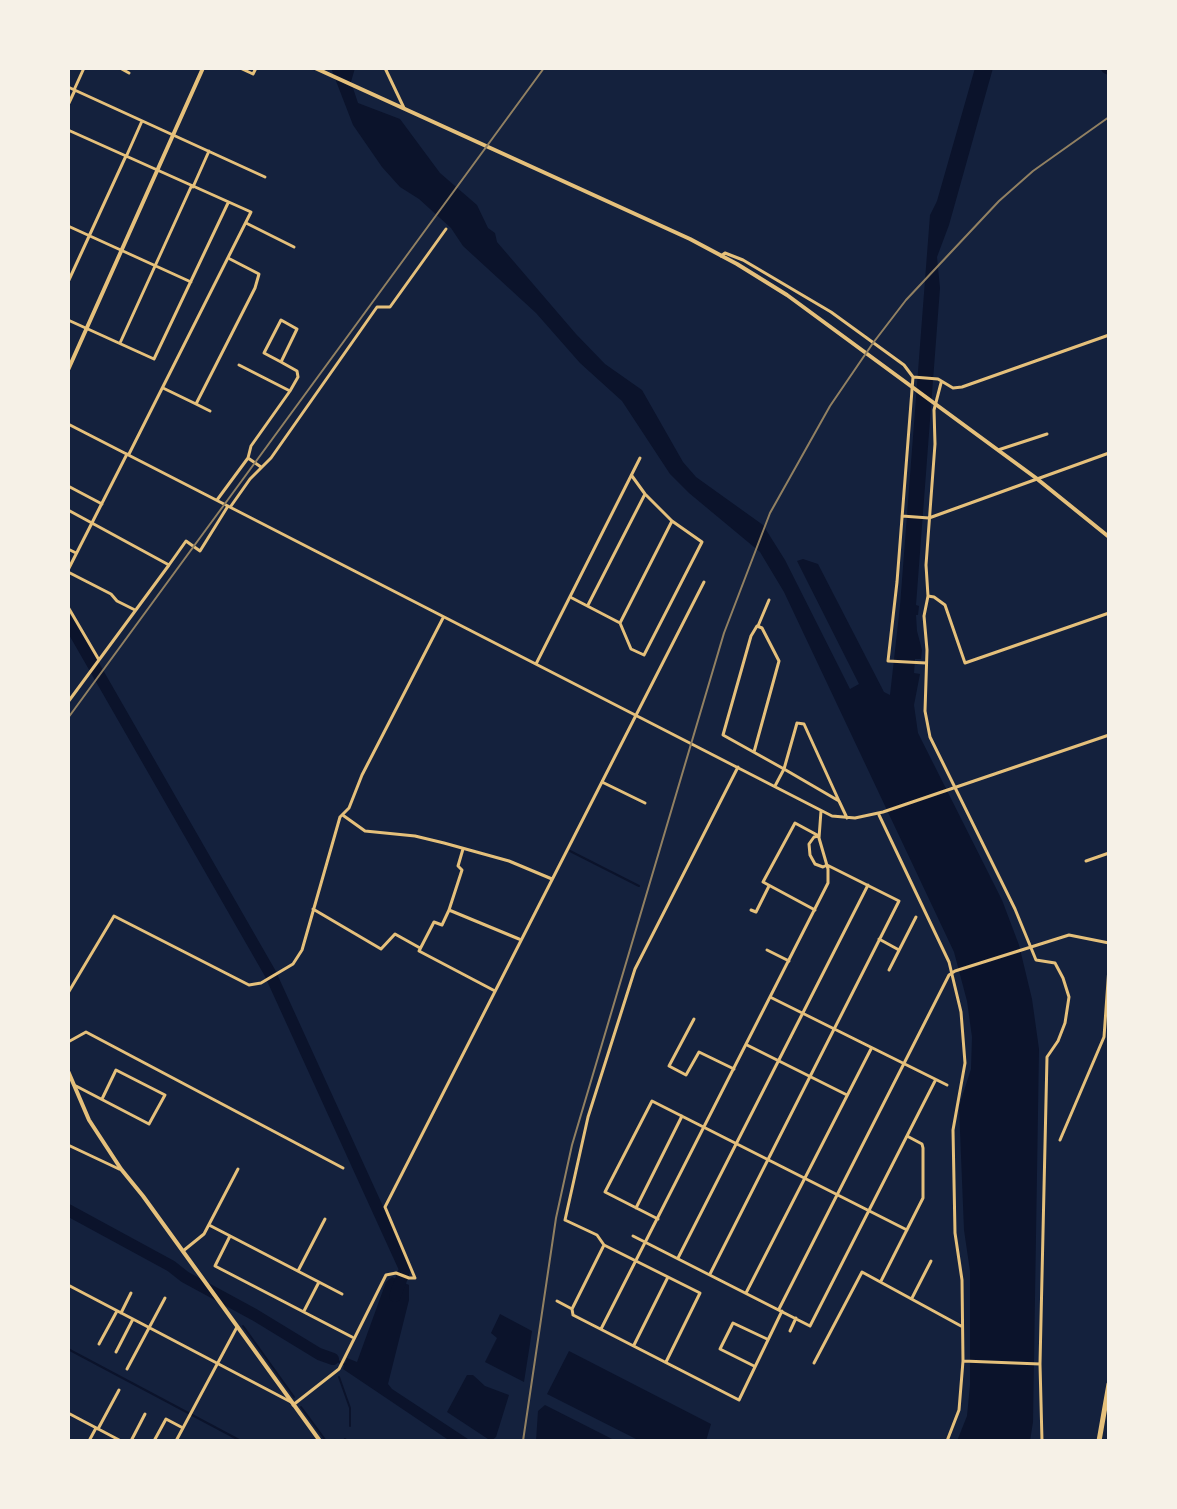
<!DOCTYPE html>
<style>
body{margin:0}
#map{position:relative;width:1177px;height:1509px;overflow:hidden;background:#14213d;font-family:"Source Serif 4",serif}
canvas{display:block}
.frame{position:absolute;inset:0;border:70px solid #f6f1e7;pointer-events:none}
</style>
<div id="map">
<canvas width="1177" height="1509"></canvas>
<div class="frame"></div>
</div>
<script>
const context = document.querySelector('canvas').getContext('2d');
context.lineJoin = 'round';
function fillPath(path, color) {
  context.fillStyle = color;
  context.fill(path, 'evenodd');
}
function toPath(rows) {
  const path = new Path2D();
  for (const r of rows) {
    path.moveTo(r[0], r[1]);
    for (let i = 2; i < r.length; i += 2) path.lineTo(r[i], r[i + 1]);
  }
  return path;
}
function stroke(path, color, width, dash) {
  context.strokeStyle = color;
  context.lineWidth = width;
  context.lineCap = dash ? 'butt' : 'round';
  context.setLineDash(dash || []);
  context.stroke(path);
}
const water = toPath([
 [331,68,355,68,351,82,358,103,400,119,440,173,477,205,488,228,495,233,497,242,576,334,605,364,642,390,683,462,696,477,763,525,785,560,850,689,859,684,797,561,803,559,818,564,884,692,890,695,900,606,930,215,937,201,975,68,993,68,949,225,937,257,940,288,916,605,919,606,918,615,916,615,917,631,922,650,921,659,915,659,914,673,920,674,914,705,918,733,1002,900,1019,945,1032,999,1039,1049,1033,1422,1030,1441,957,1441,967,1416,970,1385,970,1271,964,1230,959,1106,971,1069,972,1037,967,1001,954,952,784,592,760,552,689,493,670,474,622,401,580,363,536,313,463,246,451,228,419,199,400,187,382,167,353,125],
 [392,1277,409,1285,409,1300,388,1384,392,1389,471,1441,450,1441,343,1369,347,1358,357,1362,386,1282],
 [500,1314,532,1331,524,1382,485,1362,497,1338,491,1333],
 [569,1351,711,1424,706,1441,640,1441,547,1394],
 [467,1375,473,1375,485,1386,509,1395,496,1437,491,1441,447,1412],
 [545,1405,616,1441,536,1441,538,1411]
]);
const stream = toPath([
 [570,851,639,886],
 [243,1326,294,1397],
 [68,1349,241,1441],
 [333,1359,346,1365],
 [339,1377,350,1408,350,1426],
 [301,1407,326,1441],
 [343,1441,345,1439,348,1441]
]);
const river = toPath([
 [1107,68,1109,69],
 [68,621,270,973,405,1269,395,1296],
 [68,1210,171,1266,185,1277,255,1315,319,1354,333,1359]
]);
const minor = toPath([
 [120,68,129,73],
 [240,68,253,74,256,68],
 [385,68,404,108],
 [68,87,265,177],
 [74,90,84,68],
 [68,105,75,90],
 [68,130,251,212,129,454],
 [126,157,142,121],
 [193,187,209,151],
 [246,223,294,247],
 [68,226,191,282],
 [721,256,725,253,743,260,831,312,904,365,913,377,938,379,953,388,962,387,1109,335],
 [68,282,125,158],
 [68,320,154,359,228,203],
 [120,343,191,187],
 [281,362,297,329,281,320,264,353,281,362,297,371,298,377,290,391],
 [913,377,897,582,888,661,926,663],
 [163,388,196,404,255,288,259,274,230,259],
 [196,404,210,411],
 [68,424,832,816,855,818,883,812,1109,735],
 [998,450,1047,434],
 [248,458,261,467],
 [68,486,102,504],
 [217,500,248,458,251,446,290,391,239,365],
 [231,506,250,479,271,458,377,307,390,307,446,229],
 [68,510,169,565,186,541,200,551,228,506],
 [902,516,929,518,1109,453],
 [68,549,76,553],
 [68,570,127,454],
 [68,572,111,594,117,601,135,610],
 [928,596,926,565,935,444,934,410,941,383],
 [572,598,620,623,672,521],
 [588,605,645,494],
 [68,607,99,660],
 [620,623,631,649,644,655,702,542,672,521,645,494,632,476],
 [758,626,769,600],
 [536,664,640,458],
 [68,702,169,565],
 [797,723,804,724,839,801,784,769,797,723],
 [754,752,779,661,762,628,757,626,751,636,723,735,784,769,775,786],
 [602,782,645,803],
 [839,801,847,818],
 [879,815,949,962,961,1012,965,1063,953,1130,955,1233,962,1280,963,1361,1040,1364,1042,1441],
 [344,816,365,831,415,836,444,843,509,861,552,879],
 [1086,861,1109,853],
 [313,909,381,949,395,934,420,948],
 [449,910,462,870,458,866,463,849],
 [751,910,756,912,769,886],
 [879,939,899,950],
 [767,950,789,961],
 [889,970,916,917],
 [495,991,419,951,434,922,442,925,449,910,519,939],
 [68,993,114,916,249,985,261,983,293,964,302,950,340,817,349,808,362,775,443,618],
 [770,997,947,1085],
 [694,1019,669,1066,686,1075,699,1052,734,1069],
 [68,1042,86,1032,343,1168],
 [747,1045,847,1095],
 [76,1086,149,1124,165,1095,116,1070,102,1099],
 [1060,1140,1104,1037,1109,967],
 [68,1145,119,1169],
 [636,1208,682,1116],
 [658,1219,605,1192,652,1101,907,1230],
 [565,1220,588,1117,635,969,738,767],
 [565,1220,597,1235,604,1245,700,1293,666,1362],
 [209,1225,342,1294],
 [230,1236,215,1266,352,1337],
 [633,1236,810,1326,935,1081],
 [604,1245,572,1309,573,1315,739,1400,782,1311],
 [183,1251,204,1234,238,1169],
 [678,1258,868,885],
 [298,1271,325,1219],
 [710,1274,899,901,827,865,823,867,815,864,810,855,809,844,814,837,819,836,795,823,763,882,815,910],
 [881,1281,923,1198,923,1148,922,1144,907,1136],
 [68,1285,291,1402],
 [746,1293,871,1049],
 [912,1298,931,1261],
 [557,1301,572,1309],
 [779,1309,949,975,955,971,1069,935,1109,943],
 [304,1311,319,1282],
 [121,1313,131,1293],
 [601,1329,828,883,828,869,819,838,821,811],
 [790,1331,796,1318],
 [99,1344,117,1311],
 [634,1345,668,1277],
 [116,1352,133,1319],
 [814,1363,862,1272,961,1326],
 [1040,1364,1047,1057,1058,1041,1065,1023,1069,997,1063,978,1055,963,1036,960,1015,909,930,737,925,711,927,650,924,616,928,596,934,597,945,605,965,663,1109,613],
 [754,1366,720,1349,733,1323,767,1339],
 [127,1369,165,1298],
 [293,1405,339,1369,386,1275,396,1273,409,1278,415,1278,385,1207,704,582],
 [68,1413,121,1441],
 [98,1429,119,1390],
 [89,1441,96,1428],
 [131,1441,145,1414],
 [154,1441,166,1419,183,1428],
 [176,1441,237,1327],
 [947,1441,959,1410,963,1361]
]);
const tertiary = toPath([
 [68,370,203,68],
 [68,1071,89,1120,121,1169,143,1196,320,1441]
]);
const secondary = toPath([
 [315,68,690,239,737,264,787,295,1036,478,1109,537]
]);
const trunk = toPath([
 [1099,1441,1109,1384]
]);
const rail = toPath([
 [68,718,544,68],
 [523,1441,556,1218,572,1145,724,633,770,513,830,406,873,343,906,300,999,201,1033,171,1109,117]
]);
fillPath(water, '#0b132b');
stroke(stream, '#0b132b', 2);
stroke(river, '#0b132b', 12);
stroke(minor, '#e5c07b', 3);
stroke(tertiary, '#e5c07b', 4);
stroke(secondary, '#e5c07b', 4);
stroke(trunk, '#e5c07b', 5);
stroke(rail, '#918062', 2);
</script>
